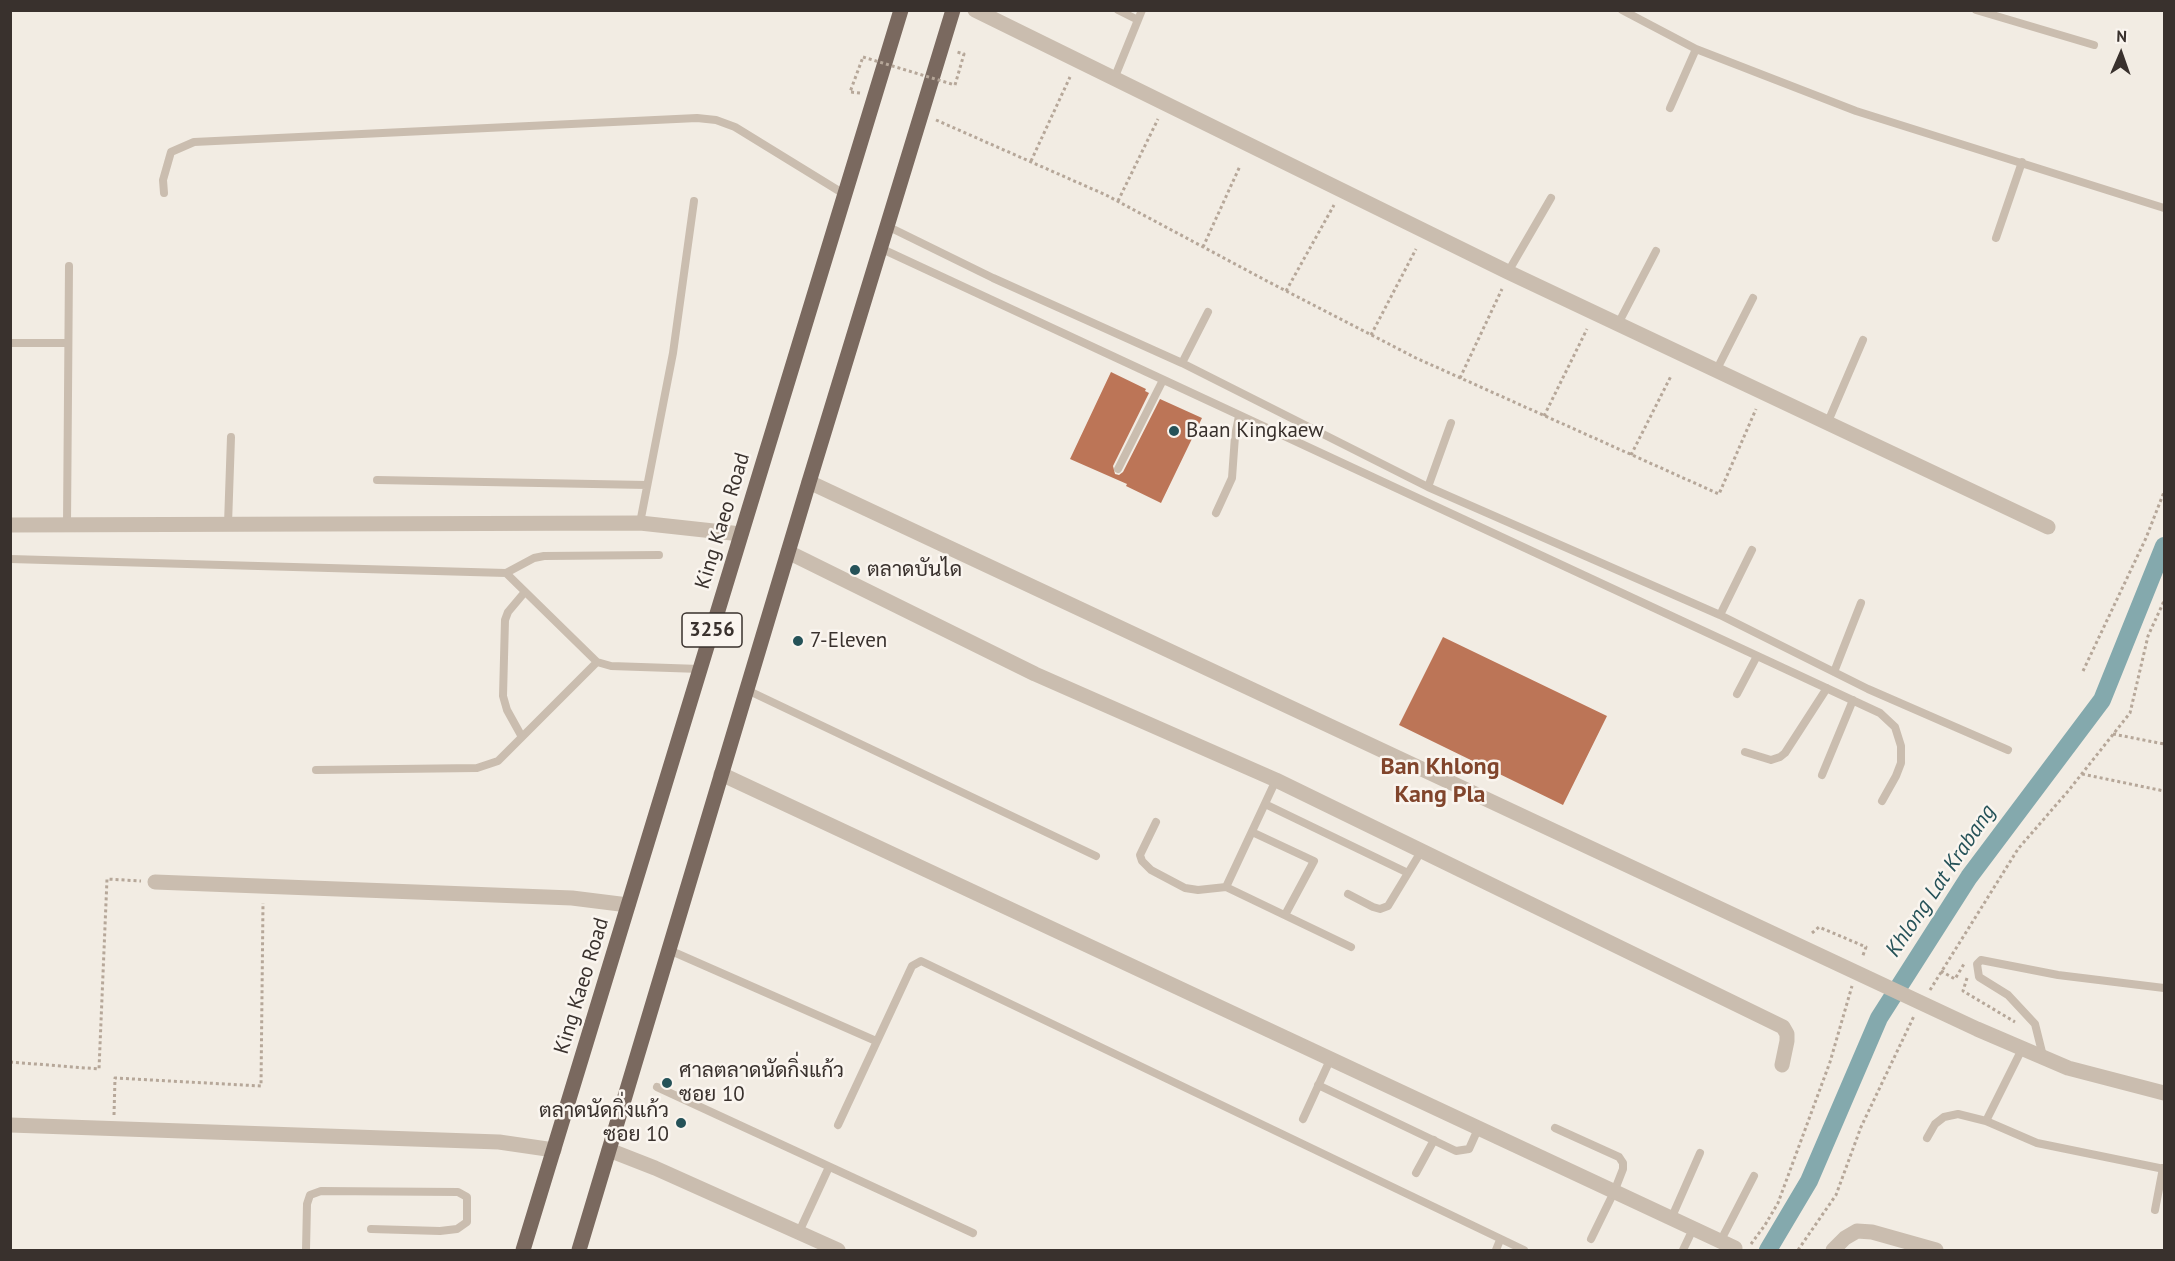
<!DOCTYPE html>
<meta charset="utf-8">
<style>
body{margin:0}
#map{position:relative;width:2175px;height:1261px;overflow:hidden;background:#f2ece3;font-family:"PT Sans",sans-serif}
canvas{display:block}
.frame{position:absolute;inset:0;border:12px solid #39312d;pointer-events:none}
.north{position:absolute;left:2091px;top:24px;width:60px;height:60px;-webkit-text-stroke:4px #faf5ef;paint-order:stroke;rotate:2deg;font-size:16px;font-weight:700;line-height:24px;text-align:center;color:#39312d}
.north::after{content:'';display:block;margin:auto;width:21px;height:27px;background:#39312d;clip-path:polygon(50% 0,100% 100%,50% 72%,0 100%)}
</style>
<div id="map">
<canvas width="2175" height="1261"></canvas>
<div class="frame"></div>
<div class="north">N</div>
</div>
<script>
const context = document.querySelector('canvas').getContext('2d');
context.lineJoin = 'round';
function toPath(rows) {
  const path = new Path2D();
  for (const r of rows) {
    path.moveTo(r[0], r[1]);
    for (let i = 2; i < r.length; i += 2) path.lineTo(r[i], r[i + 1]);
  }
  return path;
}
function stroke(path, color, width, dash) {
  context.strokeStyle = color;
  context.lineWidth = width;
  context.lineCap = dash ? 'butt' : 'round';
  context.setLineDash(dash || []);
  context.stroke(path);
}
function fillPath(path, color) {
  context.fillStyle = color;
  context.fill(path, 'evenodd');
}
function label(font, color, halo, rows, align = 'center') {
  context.font = font + ' "PT Sans",Sarabun,sans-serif';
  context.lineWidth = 5;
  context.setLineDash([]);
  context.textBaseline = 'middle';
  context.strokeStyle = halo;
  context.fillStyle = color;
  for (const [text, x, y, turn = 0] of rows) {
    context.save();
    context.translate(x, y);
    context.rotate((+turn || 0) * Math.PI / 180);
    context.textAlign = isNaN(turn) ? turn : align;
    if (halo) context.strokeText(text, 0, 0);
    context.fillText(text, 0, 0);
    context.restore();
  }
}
const canal = toPath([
 [1768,1250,1809,1181,1879,1018,1969,877,2102,700,2164,546]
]);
const building = toPath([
 [1111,372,1146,389,1145,391,1149,393,1113,466,1115,474,1119,475,1123,472,1160,399,1202,418,1161,503,1126,486,1127,484,1070,459],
 [1443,637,1607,716,1563,805,1399,725]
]);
const path = toPath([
 [955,85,964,54,957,52],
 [860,93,850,92,863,57],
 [936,120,1106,195,1265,280,1416,358,1719,494,1756,409],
 [1031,161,1070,77],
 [1118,201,1158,119],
 [1203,247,1240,166],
 [1286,291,1334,205],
 [1371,335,1416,249],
 [1460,378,1502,289],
 [1544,416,1587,329],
 [1631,455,1671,376],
 [2083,671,2146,538,2164,492],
 [2113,734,2164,744],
 [2082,774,2164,791],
 [1812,933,1819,927,1866,947,1862,958],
 [1941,971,1955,979,1964,964],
 [1967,978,1963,991,2015,1022],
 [1930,990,2018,849,2069,790,2130,713,2148,636,2164,601],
 [10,1062,99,1069,107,879,141,881],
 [114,1115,115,1078,261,1086,263,903],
 [1751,1244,1765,1225,1778,1203,1830,1062,1852,986],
 [1798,1250,1836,1195,1861,1127,1914,1016]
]);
const service = toPath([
 [1118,10,1138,20],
 [1622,10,1696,49,1856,111,2164,208],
 [1976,10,2094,45],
 [1114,79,1142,10],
 [1670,108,1696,49],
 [164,193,163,180,171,152,194,142,697,118,716,120,735,127,844,194],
 [887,226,993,278,1182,363,1428,487,1720,615,1868,689,2008,750],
 [1996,238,2022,162],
 [880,248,1880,713,1895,727,1901,746,1901,763,1896,776,1882,801],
 [1508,272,1551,198],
 [1618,324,1656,251],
 [10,343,68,343],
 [1182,363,1208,312],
 [1716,371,1753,298],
 [1827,424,1863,340],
 [1118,469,1163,380],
 [377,480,647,485],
 [1428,487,1451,423],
 [1216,513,1232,478,1235,436,1239,416],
 [640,523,673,353,694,201],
 [67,524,69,266],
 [228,524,231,437],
 [10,559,506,573,597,662,611,666,700,669],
 [506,573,534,558,544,556,659,555],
 [1720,615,1752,550],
 [1834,672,1861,603],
 [747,690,1096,856],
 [1737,694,1757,656],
 [522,737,507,710,503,696,505,620,508,612,524,593],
 [1745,752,1771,760,1780,757,1785,753,1827,688],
 [316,770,477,768,498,761,597,662],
 [1822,775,1853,700],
 [1265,804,1408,873],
 [1156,822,1140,855,1142,861,1151,870,1185,888,1198,890,1226,887,1351,947],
 [1252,832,1314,861,1285,915],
 [1226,887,1276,780],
 [1348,894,1373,907,1380,909,1388,906,1422,850],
 [669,950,876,1041],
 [2043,1056,2035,1024,2008,995,1979,977,1977,964,1981,960,2058,975,2164,988],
 [1318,1085,1456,1151,1469,1149,1478,1129],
 [657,1087,973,1233],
 [1303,1119,1330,1060],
 [1986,1121,2022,1049],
 [838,1125,912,966,921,961,1524,1250],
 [1555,1128,1619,1157,1623,1163,1623,1169,1614,1192,1591,1239],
 [1927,1138,1935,1124,1944,1117,1958,1114,1986,1121,2037,1143,2164,1169],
 [1416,1173,1434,1140],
 [2155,1210,2163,1168],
 [1671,1219,1700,1153],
 [799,1232,829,1167],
 [1720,1242,1754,1176],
 [306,1250,307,1204,310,1195,321,1191,458,1192,467,1197,467,1222,457,1229,440,1231,371,1229],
 [1496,1250,1500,1240],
 [1683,1250,1693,1229]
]);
const minor = toPath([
 [975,10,1508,272,2048,527],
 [809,482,1977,1029,2068,1068,2164,1093],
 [10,525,640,523,741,534],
 [788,552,1035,674,1276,780,1783,1027,1787,1034,1787,1041,1782,1065],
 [721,774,1735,1248],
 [155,882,572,898,628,905],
 [10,1125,499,1142,554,1150],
 [609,1150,655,1168,838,1250],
 [1833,1250,1845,1238,1857,1231,1872,1232,1936,1250]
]);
const primary = toPath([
 [523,1250,901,10],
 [579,1250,809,482,953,10]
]);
const pathBridge = toPath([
 [863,57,955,85]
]);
const markers = [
 [1174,431,6,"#255258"],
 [855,570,6,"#255258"],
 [798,641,6,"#255258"],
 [667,1083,6,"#255258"],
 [681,1123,6,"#255258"]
];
const shields = [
 [712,630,60]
];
const shieldNames = [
 ["3256",712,630]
];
const poiNames = [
 ["Baan Kingkaew",1186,431],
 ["ตลาดบันได",867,570],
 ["7-Eleven",810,641],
 ["ศาลตลาดนัดกิ่งแก้ว",679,1071],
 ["ซอย 10",679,1095],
 ["ตลาดนัดกิ่งแก้ว",669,1111,"right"],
 ["ซอย 10",669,1135,"right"]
];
const streetNames = [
 ["King Kaeo Road",723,521,-73],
 ["King Kaeo Road",582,986,-73]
];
const waterNames = [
 ["Khlong Lat Krabang",1941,881,-56]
];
const quarterNames = [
 ["Ban Khlong",1440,767],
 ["Kang Pla",1440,795]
];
stroke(canal, '#84a9ad', 18);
fillPath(building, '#bc7557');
stroke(path, '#b6a799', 3, [3, 3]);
stroke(service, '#cabdaf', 8);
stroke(minor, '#cabdaf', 15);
stroke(primary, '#7a695f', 15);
stroke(pathBridge, '#b6a799', 3, [3, 3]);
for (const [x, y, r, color] of markers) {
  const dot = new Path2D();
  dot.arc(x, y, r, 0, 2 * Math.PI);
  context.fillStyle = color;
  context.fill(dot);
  stroke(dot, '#faf5ef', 2);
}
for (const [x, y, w] of shields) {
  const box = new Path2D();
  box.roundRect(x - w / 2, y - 17, w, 34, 4.5);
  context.fillStyle = '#faf5ef';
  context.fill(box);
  stroke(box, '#39312d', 1.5);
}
label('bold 20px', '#39312d', null, shieldNames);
label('21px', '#39312d', '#faf5ef', poiNames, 'left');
label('21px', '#39312d', '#faf5ef', streetNames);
label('italic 22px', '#255258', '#faf5ef', waterNames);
label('bold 24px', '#81452c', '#faf5ef', quarterNames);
</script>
